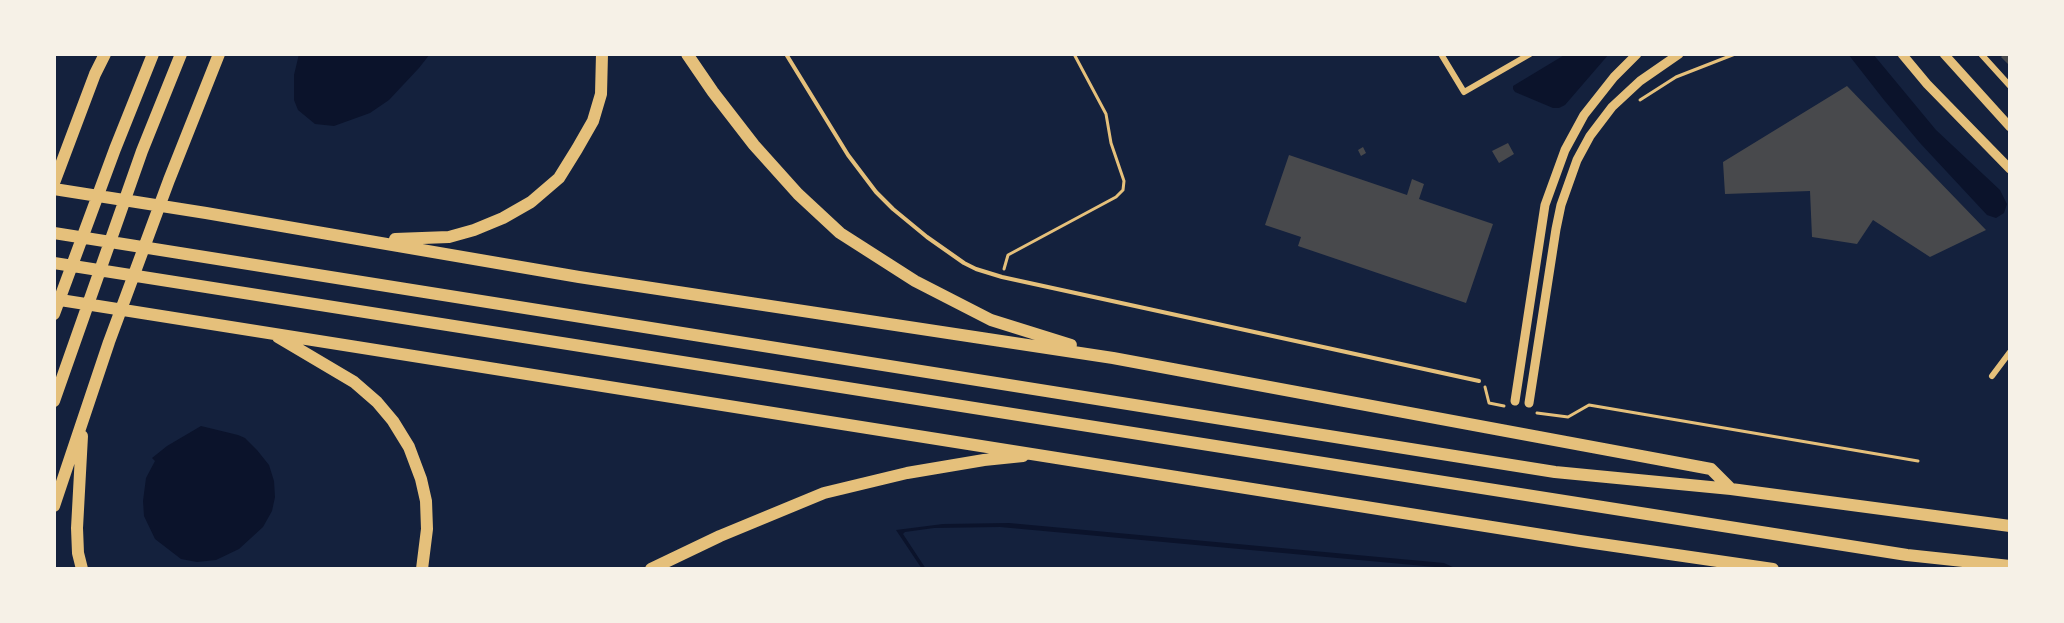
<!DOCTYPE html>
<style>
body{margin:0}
#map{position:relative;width:2064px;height:623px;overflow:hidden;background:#14213d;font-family:Manrope,sans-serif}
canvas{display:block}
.frame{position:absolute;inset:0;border:56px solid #f6f1e7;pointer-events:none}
</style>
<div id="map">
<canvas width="2064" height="623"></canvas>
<div class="frame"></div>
</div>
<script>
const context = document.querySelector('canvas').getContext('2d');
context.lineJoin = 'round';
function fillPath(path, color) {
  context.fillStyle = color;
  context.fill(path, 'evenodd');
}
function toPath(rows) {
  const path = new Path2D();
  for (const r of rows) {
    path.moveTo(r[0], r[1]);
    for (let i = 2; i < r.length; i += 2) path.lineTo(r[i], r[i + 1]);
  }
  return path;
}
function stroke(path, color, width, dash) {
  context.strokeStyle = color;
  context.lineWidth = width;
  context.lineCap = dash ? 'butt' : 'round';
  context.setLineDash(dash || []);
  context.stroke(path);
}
const water = toPath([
 [299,54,430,54,419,68,389,100,370,113,334,126,315,124,298,110,294,100,294,75],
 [1566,54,1609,54,1565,105,1559,108,1553,108,1515,92,1513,89,1513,86],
 [1848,54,1873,54,1936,130,2000,190,2007,204,2004,213,1996,218,1987,215,1920,143,1884,100],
 [201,426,238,435,245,438,257,450,269,465,274,481,275,497,272,511,263,527,239,549,216,560,197,562,181,559,155,539,144,516,143,501,146,478,155,461,152,458,167,446],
 [1009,523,1444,563,1457,569,1000,527,934,528,905,532,903,534,926,569,922,569,896,530,943,524]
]);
const building = toPath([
 [2004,54,2010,54,2010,66,2001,57],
 [1847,86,1986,230,1930,257,1873,220,1857,244,1812,237,1810,191,1725,194,1723,162],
 [1508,143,1514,154,1499,163,1492,151],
 [1363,147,1366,153,1361,156,1358,150],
 [1289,155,1407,195,1412,179,1424,184,1419,199,1493,224,1466,303,1298,246,1301,237,1265,225]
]);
const path = toPath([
 [1640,100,1676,77,1735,54],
 [1004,269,1008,255,1116,197,1123,190,1124,181,1111,143,1106,114,1074,54],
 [1485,387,1489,403,1504,406],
 [1537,413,1568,417,1589,405,1918,461]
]);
const service = toPath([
 [786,54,848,155,876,192,893,209,927,237,964,263,976,269,1002,277,1479,381]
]);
const minor = toPath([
 [1441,54,1464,92,1530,54],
 [1981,54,2010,86],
 [1992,376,2010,352]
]);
const secondary = toPath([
 [1902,54,1927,84,2010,169],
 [1944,54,2010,127],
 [1515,401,1545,205,1565,150,1584,115,1614,77,1637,54],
 [1529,403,1556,229,1561,205,1577,160,1590,136,1612,107,1640,81,1679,54]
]);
const motorway = toPath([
 [687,54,713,92,754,145,798,194,840,233,915,281,991,320,1071,345],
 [54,183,95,74,105,54],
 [54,189,206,213,579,277,1113,358,1711,469,1731,489],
 [54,233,1555,472,1731,489,2010,526],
 [395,239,449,237,474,230,503,218,531,202,559,178,577,149,593,121,601,94,602,54],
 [54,263,1907,555,2010,566],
 [54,299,1580,541,1773,569],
 [54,314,115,149,153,54],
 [278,337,354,382,377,402,393,421,409,447,421,479,426,501,427,529,422,569],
 [54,401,142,151,181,54],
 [54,506,109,342,169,180,219,54],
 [82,569,78,553,77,528,82,436],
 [651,569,720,536,824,493,907,473,984,460,1023,456]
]);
fillPath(water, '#0b132b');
fillPath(building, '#48494c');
stroke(path, '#e5c07b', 3);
stroke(service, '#e5c07b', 4);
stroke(minor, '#e5c07b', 6);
stroke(secondary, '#e5c07b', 9);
stroke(motorway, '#e5c07b', 12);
</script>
